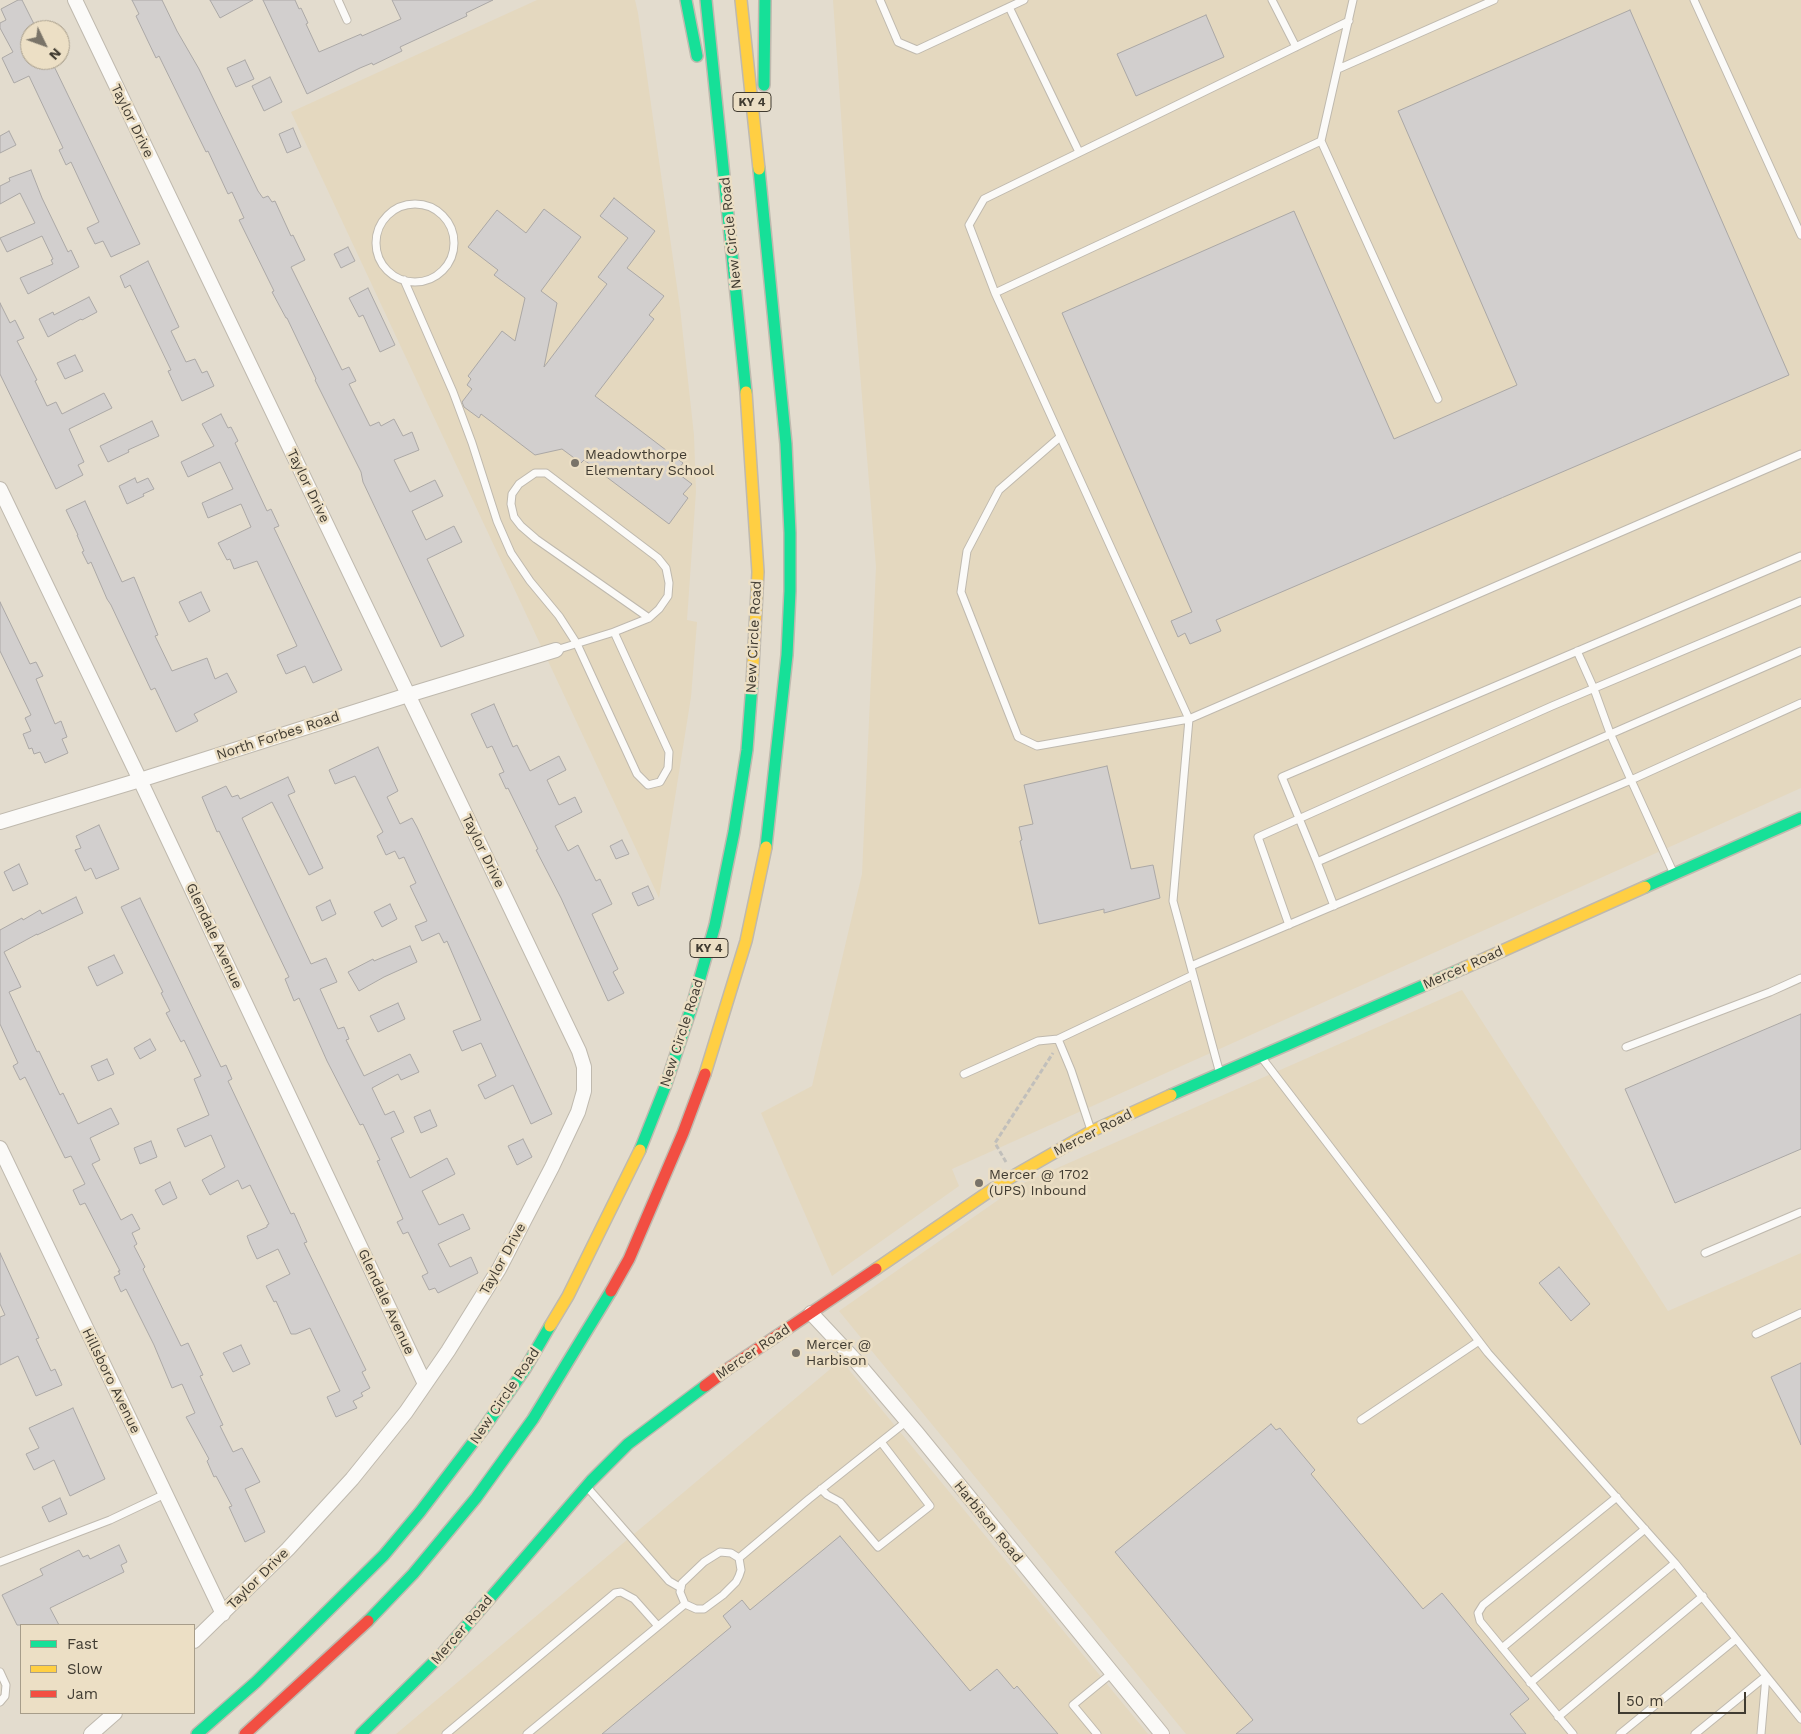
<!DOCTYPE html>
<style>
body{margin:0}
#map{position:relative;width:1801px;height:1734px;overflow:hidden;background:#e3dcce;font-family:"Work Sans",sans-serif}
canvas{display:block}
.legend{position:absolute;left:20px;top:1624px;width:175px;height:90px;box-sizing:border-box;background:#ecdfc5;border:1px solid #a79d8a;margin:0;padding:6px 9px;list-style:none;font-size:15px;color:#403b31}
.legend li{display:flex;align-items:center;gap:10px;height:25px}
.legend b{width:25px;border:1px solid #a79d8a}
.north{position:absolute;left:20px;top:20px;width:50px;height:50px;box-sizing:border-box;background:#ecdfc5;border:1px solid #a79d8a;border-radius:50%;rotate:132deg;font-size:14px;font-weight:700;line-height:20px;text-align:center;color:#403b31}
.north::after{content:'';display:block;margin:auto;width:18px;height:22px;background:#797368;clip-path:polygon(50% 0,100% 100%,50% 72%,0 100%)}
.scale{position:absolute;left:1618px;top:1692px;width:128px;height:22px;box-sizing:border-box;border:2px solid #403b31;border-top:0;padding-left:6px;font-size:15px;line-height:18px;white-space:nowrap;color:#403b31;-webkit-text-stroke:4px #ecdfc5;paint-order:stroke}
</style>
<div id="map">
<canvas width="1801" height="1734"></canvas>
<ul class="legend">
<li><b style="height:6px;background:#16e098"></b>Fast</li>
<li><b style="height:6px;background:#ffcf43"></b>Slow</li>
<li><b style="height:6px;background:#f24e42"></b>Jam</li>
</ul>
<div class="north">N</div>
<div class="scale">50 m</div>
</div>
<script>
const context = document.querySelector('canvas').getContext('2d');
context.lineJoin = 'round';
function fillPath(path, color) {
  context.fillStyle = color;
  context.fill(path, 'evenodd');
}
function toPath(rows) {
  const path = new Path2D();
  for (const r of rows) {
    if (r.length === 3) {
      path.moveTo(r[0] + r[2], r[1]);
      path.arc(r[0], r[1], r[2], 0, 2 * Math.PI);
      continue;
    }
    path.moveTo(r[0], r[1]);
    for (let i = 2; i < r.length; i += 2) path.lineTo(r[i], r[i + 1]);
  }
  return path;
}
function stroke(path, color, width, dash) {
  context.strokeStyle = color;
  context.lineWidth = width;
  context.lineCap = dash ? 'butt' : 'round';
  context.setLineDash(dash || []);
  context.stroke(path);
}
function label(font, color, halo, rows, align = 'center') {
  context.font = font + ' "Work Sans",sans-serif';
  context.lineWidth = 5;
  context.setLineDash([]);
  context.textBaseline = 'middle';
  context.strokeStyle = halo;
  context.fillStyle = color;
  for (const [text, x, y, turn = 0] of rows) {
    context.save();
    context.translate(x, y);
    context.rotate((+turn || 0) * Math.PI / 180);
    context.textAlign = isNaN(turn) ? turn : align;
    if (halo) context.strokeText(text, 0, 0);
    context.fillText(text, 0, 0);
    context.restore();
  }
}
const built = toPath([
 [537,0,635,0,638,13,680,308,694,435,696,491,687,620,697,622,691,697,659,898,291,112],
 [833,0,1801,0,1801,788,952,1169,959,1186,832,1276,761,1113,812,1086,862,874,876,567,853,287],
 [1462,990,1668,1311,1801,1253,1801,1734,1186,1734,839,1311,1021,1184],
 [841,1360,1148,1734,396,1734]
]);
const building = toPath([
 [18,0,22,0,34,24,30,26,30,60,51,60,140,244,111,257,103,241,95,244,87,228,99,222,71,162,66,165,59,150,63,148,29,76,14,83,2,58,13,52,0,28,0,23,6,20,1,9,18,0],
 [132,0,162,0,177,31,199,69,258,191,263,198,268,196,272,202,275,201,291,236,293,235,305,260,291,267,342,370,349,367,356,381,349,384,370,426,379,422,381,426,394,419,403,436,412,432,419,450,394,460,410,492,435,480,443,496,412,511,426,540,454,526,462,542,427,559,464,636,441,647,363,482,361,472,315,380,316,379,287,318,286,318,272,292,274,291,239,220,244,218,232,192,228,194,208,151,206,152,159,56,156,58,136,16,139,14,132,0],
 [210,0,253,0,220,18,210,0],
 [263,0,295,0,299,9,301,8,308,23,306,24,319,52,361,34,362,36,401,19,392,0,493,0,466,13,467,16,400,47,402,51,373,65,372,63,360,68,307,94,263,0],
 [1630,10,1789,375,1216,620,1221,631,1190,644,1185,633,1178,637,1171,621,1192,612,1062,313,1294,211,1394,439,1517,385,1398,111,1630,10],
 [1206,15,1224,57,1136,96,1117,54,1206,15],
 [245,60,254,79,236,87,227,68,245,60],
 [270,77,282,102,264,111,252,86,270,77],
 [293,128,301,147,287,153,279,134,293,128],
 [9,131,16,145,0,153,0,136,9,131],
 [31,170,42,198,68,252,71,250,79,267,28,294,20,278,53,264,51,260,53,259,42,236,7,252,0,238,35,223,20,193,0,204,0,186,10,181,9,178,31,170],
 [614,198,655,231,627,268,664,296,649,315,654,319,595,396,683,463,676,472,692,484,683,494,688,498,669,524,584,460,581,463,562,449,535,455,481,414,479,418,464,407,462,402,472,389,467,385,471,379,468,376,502,331,515,341,525,298,494,275,498,270,468,247,497,210,526,233,544,209,581,237,541,291,557,303,544,367,607,284,598,277,628,238,600,216,614,198],
 [348,247,355,261,341,268,334,254,348,247],
 [148,261,179,327,171,331,186,362,195,359,202,373,207,371,214,386,182,401,168,371,171,370,130,285,125,288,120,276,148,261],
 [368,288,395,345,380,352,363,315,359,317,349,298,368,288],
 [89,297,97,312,82,320,81,319,48,337,39,319,53,312,54,315,89,297],
 [0,303,10,323,15,320,24,338,17,341,37,380,35,381,47,406,56,402,62,414,104,393,112,408,69,429,84,462,78,465,83,475,56,489,0,374,0,303],
 [75,355,83,371,65,379,57,363,75,355],
 [221,414,228,428,231,427,238,441,235,443,267,511,271,509,279,526,274,528,342,670,313,683,305,666,286,674,277,655,297,646,257,561,234,569,230,559,227,560,218,543,251,527,241,504,208,518,202,503,233,489,220,462,188,477,181,462,214,446,202,424,221,414],
 [152,421,159,436,128,450,129,452,108,462,100,446,152,421],
 [135,478,137,483,148,478,154,489,143,494,144,496,127,504,119,486,135,478],
 [85,501,122,582,134,577,158,635,155,636,172,671,207,658,215,679,227,673,237,692,194,714,198,721,176,732,155,688,151,690,111,605,107,599,91,562,88,564,82,552,84,551,77,535,78,535,66,510,85,501],
 [201,592,210,611,189,622,179,602,201,592],
 [0,602,30,664,36,662,43,676,36,679,55,724,61,721,67,737,62,739,68,753,45,763,40,752,34,754,32,748,29,749,23,734,31,731,25,718,31,715,0,651,0,602],
 [494,704,513,747,517,745,530,771,559,756,566,770,547,780,559,805,575,797,582,812,555,826,568,851,578,845,596,881,600,879,612,904,592,914,618,969,613,972,624,993,608,1001,561,898,536,850,538,849,508,788,506,789,499,774,504,772,492,746,487,748,471,714,494,704],
 [378,747,398,791,387,797,400,824,412,818,417,827,552,1114,531,1124,513,1085,485,1099,478,1085,496,1076,481,1043,462,1051,453,1031,481,1020,447,941,444,943,439,933,422,941,415,926,427,921,410,886,416,883,404,857,399,859,395,851,386,855,377,836,383,832,355,776,335,784,329,770,378,747],
 [1107,766,1131,869,1153,865,1160,898,1104,913,1104,909,1039,924,1020,841,1022,840,1019,827,1033,824,1024,785,1107,766],
 [288,777,295,792,288,795,323,868,309,875,272,802,242,818,311,964,326,958,337,982,320,989,338,1029,344,1027,349,1039,346,1040,364,1076,410,1054,419,1072,401,1080,398,1074,372,1088,385,1115,394,1111,404,1132,391,1138,410,1178,447,1158,455,1174,422,1191,439,1225,463,1214,470,1229,438,1244,450,1267,471,1257,478,1273,438,1293,435,1288,429,1290,422,1276,428,1273,408,1232,403,1234,397,1222,403,1219,377,1161,380,1160,363,1124,360,1125,327,1061,299,998,294,1001,285,979,289,977,219,831,217,832,202,797,226,786,232,797,238,795,240,799,288,777],
 [99,825,119,869,96,879,91,868,85,871,75,850,81,848,76,836,99,825],
 [622,840,629,854,616,859,610,846,622,840],
 [19,864,28,884,13,891,4,872,19,864],
 [648,886,654,899,638,906,632,893,648,886],
 [76,897,83,913,37,935,37,934,4,952,21,987,9,992,37,1052,39,1051,60,1095,63,1093,78,1124,111,1108,119,1124,90,1138,100,1160,92,1164,121,1220,132,1214,140,1229,132,1233,137,1244,134,1246,145,1267,143,1269,181,1346,188,1343,203,1375,200,1376,223,1425,220,1426,233,1452,242,1448,260,1482,245,1489,265,1532,245,1542,229,1507,232,1506,216,1476,214,1477,207,1461,209,1459,186,1417,195,1413,182,1384,172,1388,154,1345,126,1289,121,1292,114,1277,120,1274,118,1271,120,1271,85,1203,80,1205,73,1190,85,1184,71,1156,65,1158,25,1077,20,1080,13,1066,18,1063,0,1024,0,930,22,918,23,920,40,910,42,914,76,897],
 [140,898,221,1067,226,1065,232,1079,228,1081,291,1214,294,1213,307,1242,304,1243,366,1370,362,1372,370,1388,361,1393,363,1396,353,1401,357,1408,336,1417,327,1397,340,1391,310,1328,296,1334,291,1334,276,1301,274,1302,266,1286,290,1274,278,1249,257,1259,250,1244,247,1236,267,1227,267,1225,269,1224,250,1185,242,1189,238,1180,210,1195,202,1180,225,1167,211,1135,185,1147,177,1129,209,1115,194,1079,201,1076,184,1040,181,1042,166,1013,170,1011,161,993,163,992,121,907,140,898],
 [330,900,336,914,322,921,316,907,330,900],
 [390,904,397,919,382,927,374,912,390,904],
 [410,946,417,962,384,977,359,991,348,972,373,959,374,961,410,946],
 [114,955,123,973,97,986,88,967,114,955],
 [398,1003,405,1019,378,1032,370,1016,398,1003],
 [1801,1014,1801,1149,1675,1203,1625,1089,1801,1014],
 [150,1039,156,1050,140,1059,134,1048,150,1039],
 [107,1059,114,1074,98,1081,91,1066,107,1059],
 [430,1110,437,1126,421,1133,414,1117,430,1110],
 [523,1139,532,1157,517,1165,508,1146,523,1139],
 [151,1141,157,1157,140,1164,134,1148,151,1141],
 [170,1182,177,1198,163,1205,155,1190,170,1182],
 [0,1253,39,1338,36,1339,51,1371,55,1369,62,1385,36,1396,18,1356,0,1365,0,1317,5,1315,0,1304,0,1253],
 [1559,1267,1590,1304,1571,1321,1539,1283,1559,1267],
 [241,1345,250,1364,233,1372,223,1353,241,1345],
 [1801,1363,1801,1445,1771,1377,1801,1363],
 [73,1408,105,1479,70,1496,54,1460,34,1470,26,1454,39,1448,29,1428,73,1408],
 [1271,1424,1276,1430,1280,1428,1315,1470,1311,1474,1423,1609,1442,1593,1529,1699,1510,1714,1526,1734,1236,1734,1253,1720,1115,1552,1271,1424],
 [60,1498,67,1514,49,1522,42,1507,60,1498],
 [840,1536,970,1691,997,1669,1014,1689,1017,1686,1058,1734,602,1734,731,1627,723,1616,742,1600,750,1610,840,1536],
 [119,1545,127,1562,121,1565,124,1572,50,1608,59,1625,17,1625,2,1595,43,1575,40,1569,79,1550,83,1557,88,1555,90,1559,119,1545]
]);
const path = toPath([
 [1006,1162,995,1143,1053,1053]
]);
const lane = toPath([
 [338,0,347,20],
 [880,0,898,42,917,50,1024,0],
 [1272,0,1296,47],
 [1353,0,1321,141,995,293,1189,719,1801,454],
 [1694,0,1801,235],
 [1009,7,1079,152],
 [1338,69,1494,0],
 [1321,141,1438,399],
 [415,243,39],
 [404,280,453,392,472,443,497,521,511,553,530,581,559,616,577,644,637,774,648,785,660,782,668,768,669,752,614,632],
 [995,293,969,225,984,199,1349,21],
 [1060,437,999,490,967,551,961,592,1018,737,1037,746,1189,719,1173,901,1219,1070],
 [556,650,614,632,649,618,659,609,668,596,669,583,666,568,658,558,546,473,535,473,519,484,512,494,511,504,514,517,521,526,536,539,649,618],
 [1577,651,1594,689,1610,733,1631,780,1801,703],
 [1317,862,1282,777,1801,556],
 [1334,906,1317,862,1801,651],
 [1289,925,1258,837,1552,706,1801,601],
 [1191,966,1631,780,1674,874],
 [1058,1039,1071,1070,1091,1130],
 [1626,1047,1770,992,1801,978],
 [1262,1058,1488,1353,1675,1563,1801,1719],
 [964,1074,1038,1041,1058,1039,1193,975],
 [1705,1253,1801,1212],
 [1756,1334,1801,1313],
 [1361,1420,1479,1341],
 [587,1487,669,1581,681,1588],
 [821,1489,827,1495,840,1502,878,1547,930,1506,881,1442],
 [739,1558,731,1553,720,1552,704,1562,682,1583,680,1592,685,1604,696,1609,704,1609,723,1595,736,1582,739,1576,741,1570,739,1558,809,1499,907,1421],
 [0,1562,110,1520,165,1494],
 [1502,1648,1645,1529],
 [0,1672,6,1685,5,1696,0,1702],
 [1530,1683,1675,1563],
 [1558,1717,1703,1596],
 [446,1734,615,1593,621,1592,634,1599,658,1626],
 [527,1734,685,1604],
 [1097,1734,1073,1705,1112,1673],
 [1573,1734,1480,1621,1478,1613,1483,1605,1617,1497],
 [1620,1734,1736,1639],
 [1695,1734,1766,1676],
 [1761,1734,1766,1676]
]);
const street = toPath([
 [75,0,579,1051,584,1067,584,1091,578,1112,552,1167,499,1269,448,1351,406,1412,352,1479,288,1549,194,1641],
 [0,489,140,780,425,1384],
 [0,822,140,780,408,695,556,650],
 [0,1148,223,1614],
 [811,1313,855,1360,917,1433,1162,1734],
 [91,1734,115,1713]
]);
const fast = toPath([
 [686,0,697,56],
 [706,0,746,392],
 [764,85,765,0],
 [759,169,786,444,790,533,790,591,787,655,766,847],
 [1645,887,1801,818],
 [1171,1095,1464,968],
 [640,1150,665,1087,692,1006,715,925,734,832,747,750,752,685],
 [368,1621,413,1574,476,1498,533,1419,611,1291],
 [197,1734,256,1682,384,1555,420,1512,484,1428,525,1369,550,1326],
 [361,1734,442,1654,591,1481,628,1444,705,1386]
]);
const slow = toPath([
 [741,0,759,169],
 [746,392,758,572,752,685],
 [1464,968,1645,887],
 [705,1074,746,941,766,847],
 [876,1269,1003,1182,1092,1131,1171,1095],
 [550,1326,568,1296,640,1150]
]);
const jam = toPath([
 [611,1291,629,1259,683,1133,705,1074],
 [705,1386,729,1368,876,1269],
 [245,1734,368,1621]
]);
const markers = [
 [575,463,5,"#797368"],
 [979,1183,5,"#797368"],
 [796,1353,5,"#797368"]
];
const shields = [
 [752,102,38],
 [709,948,38]
];
const shieldNames = [
 ["KY 4",752,102],
 ["KY 4",709,948]
];
const streetNames = [
 ["Taylor Drive",132,121,64],
 ["New Circle Road",731,233,-96],
 ["Taylor Drive",308,486,64],
 ["New Circle Road",754,637,-87],
 ["North Forbes Road",278,736,-18],
 ["Taylor Drive",483,851,64],
 ["Glendale Avenue",214,936,65],
 ["Mercer Road",1463,968,-24],
 ["New Circle Road",682,1033,-72],
 ["Mercer Road",1093,1133,-27],
 ["Taylor Drive",503,1259,-61],
 ["Glendale Avenue",386,1302,65],
 ["Mercer Road",753,1352,-34],
 ["Hillsboro Avenue",111,1381,64],
 ["New Circle Road",505,1396,-56],
 ["Harbison Road",988,1522,51],
 ["Taylor Drive",258,1579,-45],
 ["Mercer Road",462,1630,-49]
];
const poiNames = [
 ["Meadowthorpe",585,455],
 ["Elementary School",585,471],
 ["Mercer @ 1702",989,1175],
 ["(UPS) Inbound",989,1191],
 ["Mercer @",806,1345],
 ["Harbison",806,1361]
];
fillPath(built, '#e4d8bf');
fillPath(building, '#d2cfce');
stroke(building, '#aba8a6', 1);
stroke(lane, '#bfb9ae', 9);
stroke(street, '#bfb9ae', 16);
stroke(fast, '#bfb9ae', 14);
stroke(slow, '#bfb9ae', 14);
stroke(jam, '#bfb9ae', 14);
stroke(path, '#c1bfbb', 3, [5, 2.5]);
stroke(lane, '#fbfaf8', 7);
stroke(street, '#fbfaf8', 14);
stroke(fast, '#16e098', 11);
stroke(slow, '#ffcf43', 11);
stroke(jam, '#f24e42', 11);
for (const [x, y, r, color] of markers) {
  const dot = new Path2D();
  dot.arc(x, y, r, 0, 2 * Math.PI);
  context.fillStyle = color;
  context.fill(dot);
  stroke(dot, '#ecdfc5', 2);
}
for (const [x, y, w] of shields) {
  const box = new Path2D();
  box.roundRect(x - w / 2, y - 9.5, w, 19, 4);
  context.fillStyle = '#ecdfc5';
  context.fill(box);
  stroke(box, '#403b31', 1);
}
label('bold 12px', '#403b31', null, shieldNames);
label('14px', '#403b31', '#ecdfc5', streetNames);
label('14px', '#403b31', '#ecdfc5', poiNames, 'left');
</script>
